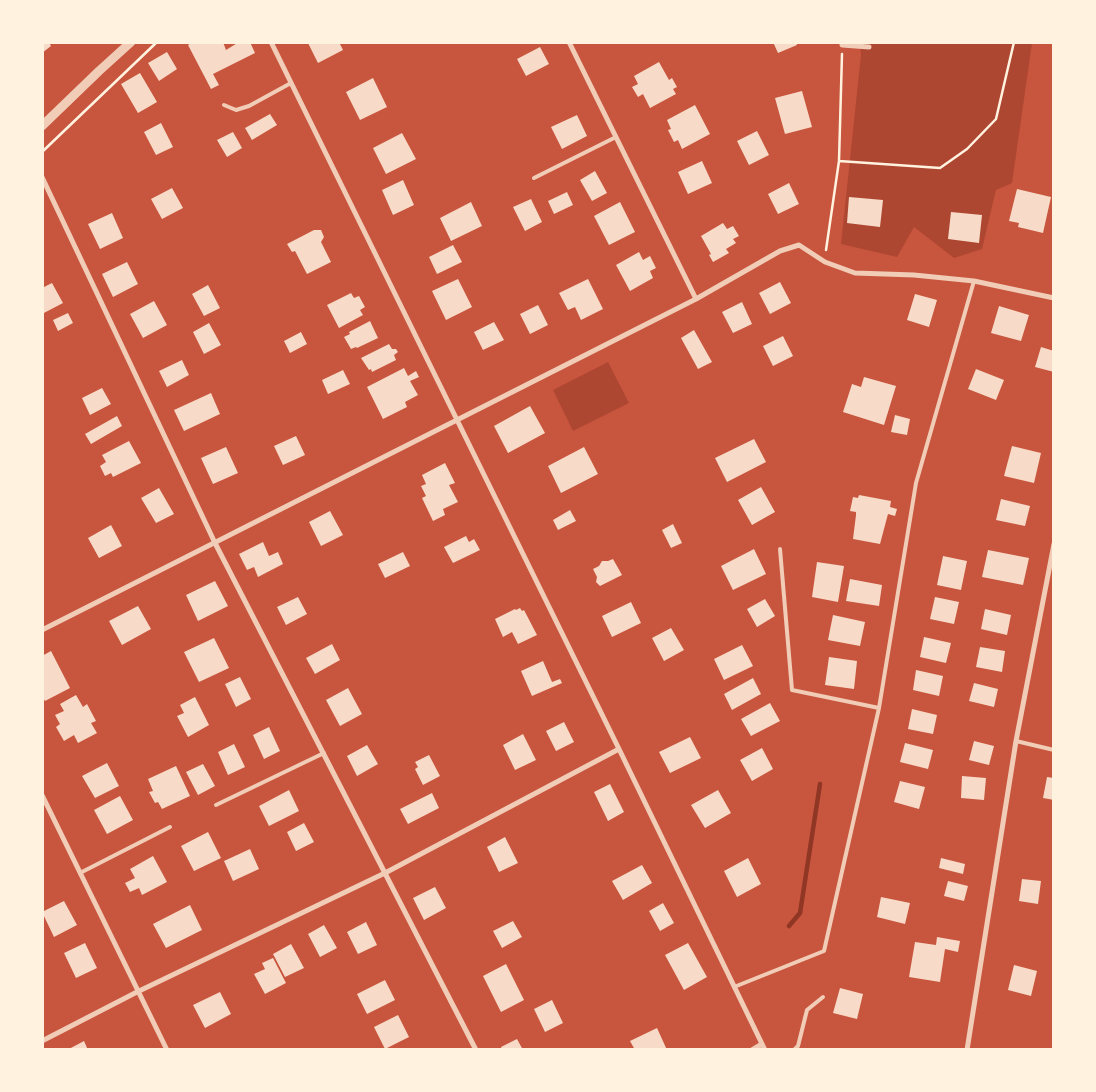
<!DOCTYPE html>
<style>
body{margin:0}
#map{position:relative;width:1096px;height:1092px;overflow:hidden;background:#c8553d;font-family:"Roboto Serif",serif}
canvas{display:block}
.frame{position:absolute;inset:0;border:44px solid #fff3e0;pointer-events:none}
</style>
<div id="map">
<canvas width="1096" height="1092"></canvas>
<div class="frame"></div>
</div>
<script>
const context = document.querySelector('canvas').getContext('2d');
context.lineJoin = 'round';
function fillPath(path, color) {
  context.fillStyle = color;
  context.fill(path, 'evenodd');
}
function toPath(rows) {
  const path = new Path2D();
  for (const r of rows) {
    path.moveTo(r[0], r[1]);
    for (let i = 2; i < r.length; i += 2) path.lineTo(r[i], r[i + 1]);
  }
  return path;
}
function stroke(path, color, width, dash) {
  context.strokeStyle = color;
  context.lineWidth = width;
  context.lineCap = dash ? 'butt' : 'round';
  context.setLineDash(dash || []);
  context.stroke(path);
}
const green = toPath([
 [860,43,1032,43,1012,183,996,190,982,249,954,258,914,227,897,257,841,244,861,55],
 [608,362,629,403,573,431,553,390]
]);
const stream = toPath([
 [789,926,800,913,820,784]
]);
const building = toPath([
 [42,42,49,42,51,46,42,53],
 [193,42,223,42,226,50,239,42,250,42,255,53,213,74,219,85,211,89,188,45],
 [339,42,343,50,318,63,308,43],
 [773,42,796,42,797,45,778,53],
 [540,47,549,64,526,76,517,59],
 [167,52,177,69,159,81,148,63],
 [659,62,669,80,672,78,677,87,673,89,676,94,650,108,643,94,638,97,632,87,638,84,634,76],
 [140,73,157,102,138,113,121,84],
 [373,78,387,107,360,120,346,92],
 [802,91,812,127,785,134,775,98],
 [695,105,710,134,682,149,678,140,674,142,668,130,671,129,667,120],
 [270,114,277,125,252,140,245,128],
 [577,115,587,136,562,149,551,127],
 [161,123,173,147,156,155,144,132],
 [757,131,769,155,749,165,737,141],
 [233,132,242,148,227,157,217,140],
 [402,133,416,159,386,174,373,148],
 [702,161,712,183,688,194,678,172],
 [595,171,607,193,592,201,580,180],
 [403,180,414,205,393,215,382,190],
 [789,183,799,204,778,214,768,194],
 [172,188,183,208,162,219,151,199],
 [1017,189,1051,197,1043,233,1018,227,1019,223,1009,221],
 [567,192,573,205,554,214,548,201],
 [849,197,883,200,880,227,847,223],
 [531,199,542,222,525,231,513,207],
 [471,202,482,226,451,241,440,218],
 [620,202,635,232,609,245,594,216],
 [951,212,982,215,979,243,948,239],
 [112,213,123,238,100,249,88,224],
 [723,223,727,229,733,226,739,236,733,239,736,243,726,249,729,253,713,262,709,255,711,254,701,236],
 [314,230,321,230,324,237,321,242,331,262,307,274,295,251,292,252,287,244],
 [453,245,462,262,437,274,429,257],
 [639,252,643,260,650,256,656,268,650,271,653,278,630,291,616,265],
 [127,262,138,284,113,297,102,274],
 [458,279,472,307,446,320,432,291],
 [588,279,603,309,581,320,575,307,568,310,559,293],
 [780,282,791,303,770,314,759,293],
 [52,283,63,303,42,314,42,288],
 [208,285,220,308,204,316,192,294],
 [351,293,354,298,359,296,365,307,360,310,363,315,339,328,327,305],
 [915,294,937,300,929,327,907,320],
 [154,301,167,325,143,338,130,314],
 [742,302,752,324,733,333,722,312],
 [538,305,548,325,530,334,520,314],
 [999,306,1029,315,1021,341,991,333],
 [68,313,73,323,58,331,53,320],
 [370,321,378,338,357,348,356,347,351,349,344,337,350,334,349,332],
 [494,322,504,340,483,350,474,332],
 [209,323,221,345,204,354,193,332],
 [694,330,712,362,698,369,681,338],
 [301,332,307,344,290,353,284,341],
 [783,336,793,356,773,366,763,346],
 [389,344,392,349,396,349,398,352,394,355,396,360,372,372,371,369,369,370,361,358],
 [1041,347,1054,351,1054,372,1035,367],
 [182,360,189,375,167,387,159,371],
 [404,368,408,376,416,371,419,377,410,381,418,395,405,402,407,407,383,419,367,387],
 [976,369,1004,380,996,400,968,389],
 [343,370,350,384,328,394,322,380],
 [864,377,896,386,884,425,843,412,852,384,861,387],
 [102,388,111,404,90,415,82,398],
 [211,393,220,414,184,431,174,410],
 [530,406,545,433,508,453,494,426],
 [895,415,910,419,907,435,891,432],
 [117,416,122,426,91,444,85,434],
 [296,436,305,455,283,465,274,446],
 [754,439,766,462,727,482,715,458],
 [129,441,141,463,113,477,111,473,105,476,100,466,106,462,102,455],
 [1012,446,1041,453,1034,483,1004,476],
 [226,447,238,473,213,484,201,458],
 [584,447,598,474,561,493,548,466],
 [445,463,455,483,449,485,458,502,443,509,445,515,433,521,422,498,426,496,421,486,426,484,422,475],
 [761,487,775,512,752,525,738,500],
 [159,488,174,514,156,523,141,498],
 [859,495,891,501,890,507,897,509,895,516,888,514,880,544,853,539,856,515,856,512,850,511,853,497,858,498],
 [1001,499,1030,506,1025,526,996,520],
 [570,510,576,521,558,530,553,520],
 [330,511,343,535,321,546,309,522],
 [673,524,682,543,671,548,662,530],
 [111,525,122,546,99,558,88,538],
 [466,536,469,542,474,539,480,550,453,563,444,547],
 [263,542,269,556,278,552,283,564,258,577,254,567,247,570,239,554],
 [754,549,766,574,733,590,721,566],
 [988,550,1029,558,1023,585,982,577],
 [403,552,410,566,385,578,378,564],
 [943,556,967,561,961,590,937,585],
 [613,559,622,575,600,586,596,582,597,577,593,569,599,566,602,561,608,561],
 [817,562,844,566,838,602,812,597],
 [850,579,882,585,879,606,846,601],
 [215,581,228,606,198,621,186,595],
 [298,597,307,614,286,625,277,607],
 [935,597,959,602,954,624,930,619],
 [765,599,775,616,757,627,747,609],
 [631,602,641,623,612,637,602,616],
 [138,606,151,629,122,645,109,621],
 [520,608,522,611,524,610,537,635,518,644,512,632,503,637,495,619,515,609,516,610],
 [985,609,1011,615,1007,635,981,629],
 [833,615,865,622,860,646,828,640],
 [671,628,684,650,664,661,652,638],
 [924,637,951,643,946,663,920,657],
 [214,638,229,668,199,682,184,652],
 [332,644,340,660,315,674,306,658],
 [742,645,753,666,724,680,714,659],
 [980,647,1005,651,1002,672,976,667],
 [51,651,70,688,45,701,42,696,42,656],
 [829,657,857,661,854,689,825,685],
 [543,661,552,682,560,679,562,683,532,696,521,671],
 [916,670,943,676,939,696,913,690],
 [240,677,251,699,236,707,225,684],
 [753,678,761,694,732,710,724,694],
 [974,683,998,689,994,707,969,701],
 [348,688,362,714,340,726,326,700],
 [76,695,83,707,87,704,96,721,91,723,97,733,78,743,74,735,64,741,56,727,60,724,55,715,64,711,60,704],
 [195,697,209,725,188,737,177,716,184,713,180,705],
 [770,703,780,721,751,736,741,719],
 [912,709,937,715,933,734,908,729],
 [564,722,574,742,556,751,546,731],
 [269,727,280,751,264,759,253,735],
 [523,734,536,760,515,770,503,745],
 [690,737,701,758,670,773,659,752],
 [974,741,994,746,989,765,969,760],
 [905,743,933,750,928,769,900,762],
 [234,744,245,767,228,775,218,752],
 [367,745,378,764,357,776,347,756],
 [762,748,773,769,752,781,740,760],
 [429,755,440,776,423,785,415,769,418,767,415,762],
 [107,763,119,786,95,798,82,776],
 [203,764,215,786,198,795,186,772],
 [176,766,190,796,162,809,158,802,155,803,149,792,153,791,148,779],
 [962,776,986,778,984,800,961,798],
 [1047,777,1054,778,1054,800,1043,798],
 [900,781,925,787,919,809,894,802],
 [610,784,624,812,608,821,594,792],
 [289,790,299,811,269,826,259,806],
 [718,790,731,813,705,828,691,805],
 [432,793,439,808,408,824,400,809],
 [120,796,133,820,107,834,94,810],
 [304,823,314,842,296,851,287,832],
 [208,832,221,858,194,871,181,846],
 [505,837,518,863,499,872,487,847],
 [250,849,259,869,233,881,224,861],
 [153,856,167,882,142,895,139,888,130,892,125,883,135,878,130,869],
 [748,858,761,884,737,897,724,871],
 [941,858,965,864,963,874,939,868],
 [642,865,652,883,623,900,612,881],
 [1022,879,1041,881,1038,904,1019,901],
 [948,881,968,886,964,901,944,896],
 [435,887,446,908,424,920,413,898],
 [881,897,910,903,905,924,877,917],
 [64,901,77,925,54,937,42,912],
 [663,903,674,923,660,931,649,911],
 [190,905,202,930,166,948,153,924],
 [513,921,522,937,502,948,493,931],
 [366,922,377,945,358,954,347,932],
 [324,925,337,948,320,957,308,934],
 [937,937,960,941,958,952,945,949,940,982,909,977,915,942,936,945],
 [85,943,97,968,76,978,64,953],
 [688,943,707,977,684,990,665,955],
 [291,944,304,968,285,977,273,954],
 [273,958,286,983,265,994,254,974,265,969,262,963],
 [506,964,524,1000,501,1012,483,976],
 [1014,965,1037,971,1031,996,1008,990],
 [385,980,395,1000,367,1014,357,994],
 [840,988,863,994,857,1019,833,1013],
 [220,992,231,1014,205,1028,193,1005],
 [552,1000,563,1023,545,1032,534,1009],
 [398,1015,409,1037,385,1049,374,1027],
 [657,1028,667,1050,635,1050,630,1041],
 [517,1039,523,1050,502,1050,501,1047],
 [84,1041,88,1050,67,1050]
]);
const path = toPath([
 [42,152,157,42],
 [839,161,940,168,967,149,996,119,1014,42],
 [826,250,839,161,842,54]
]);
const service = toPath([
 [224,105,236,110,249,106,291,83],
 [534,178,616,137],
 [780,549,792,690,879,708],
 [1016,741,1054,750],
 [216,805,324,753],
 [80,873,170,827],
 [734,987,824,951,879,708,916,483,974,281],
 [794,1050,798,1046,807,1010,823,997]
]);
const minor = toPath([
 [271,42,619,749,765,1050],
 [569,42,696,299],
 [842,42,842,45,869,47],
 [42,177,215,543,476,1050],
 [42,630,696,299,780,251,799,245,825,262,855,273,914,275,974,281,1054,298],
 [42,795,167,1050],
 [42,1041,137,992,385,873,619,749],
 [752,1050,762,1044],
 [967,1050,1016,741,1054,544]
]);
const tertiary = toPath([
 [42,126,99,71,131,42]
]);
fillPath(green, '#ae4732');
stroke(stream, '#8f3625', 4.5);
fillPath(building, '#f7dbc8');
stroke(path, '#fff3e0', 2.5);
stroke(service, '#f1ccb7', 4);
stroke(minor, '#f1ccb7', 5);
stroke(tertiary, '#f1ccb7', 9);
</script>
